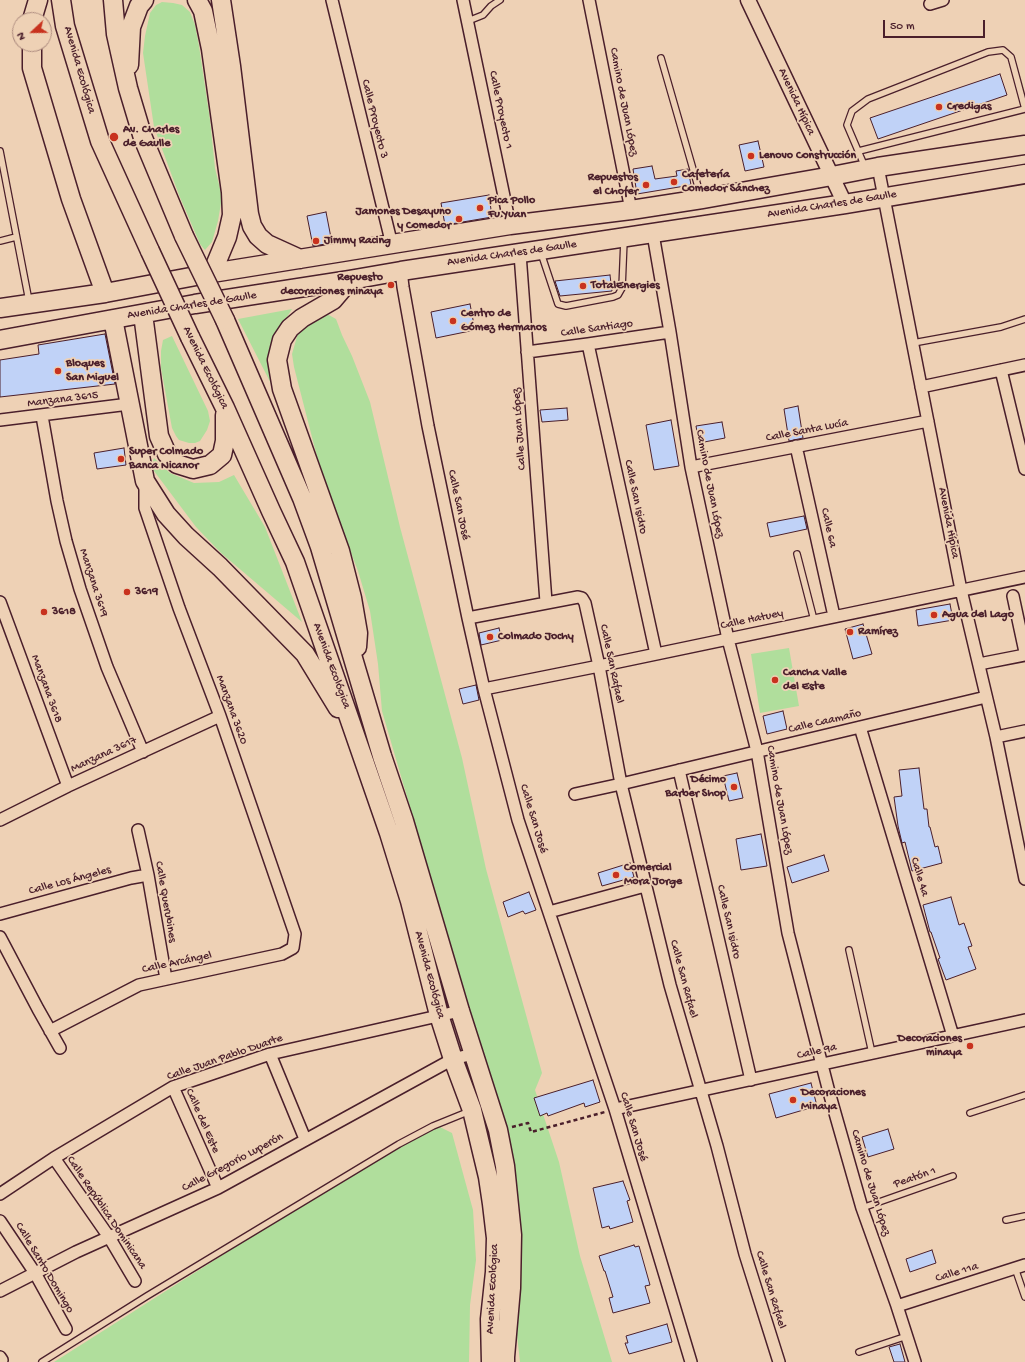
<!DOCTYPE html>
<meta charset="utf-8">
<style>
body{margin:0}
#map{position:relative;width:1025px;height:1362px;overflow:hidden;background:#eed1b5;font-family:"Gochi Hand",sans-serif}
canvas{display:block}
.north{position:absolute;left:12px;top:12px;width:40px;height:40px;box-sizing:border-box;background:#eed1b5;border:1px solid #ac8a7e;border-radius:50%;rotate:248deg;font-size:11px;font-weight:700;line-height:16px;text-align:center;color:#4a1f2b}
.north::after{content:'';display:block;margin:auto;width:14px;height:18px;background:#c8321e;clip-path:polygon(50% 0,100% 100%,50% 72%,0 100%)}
.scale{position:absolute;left:883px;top:20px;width:102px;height:18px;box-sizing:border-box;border:2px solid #4a1f2b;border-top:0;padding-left:5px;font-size:12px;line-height:14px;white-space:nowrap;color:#4a1f2b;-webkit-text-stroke:3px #eed1b5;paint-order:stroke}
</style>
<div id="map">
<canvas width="1025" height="1362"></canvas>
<div class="north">N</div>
<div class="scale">50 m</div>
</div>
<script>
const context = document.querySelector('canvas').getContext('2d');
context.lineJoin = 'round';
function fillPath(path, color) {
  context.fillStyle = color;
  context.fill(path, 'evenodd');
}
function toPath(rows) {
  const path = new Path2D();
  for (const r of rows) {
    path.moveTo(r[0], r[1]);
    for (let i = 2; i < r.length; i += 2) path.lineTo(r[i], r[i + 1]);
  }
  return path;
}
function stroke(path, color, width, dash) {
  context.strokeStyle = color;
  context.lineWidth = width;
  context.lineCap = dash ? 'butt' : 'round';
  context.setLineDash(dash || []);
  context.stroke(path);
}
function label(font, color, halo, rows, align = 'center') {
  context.font = font + ' "Gochi Hand",sans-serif';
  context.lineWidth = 3.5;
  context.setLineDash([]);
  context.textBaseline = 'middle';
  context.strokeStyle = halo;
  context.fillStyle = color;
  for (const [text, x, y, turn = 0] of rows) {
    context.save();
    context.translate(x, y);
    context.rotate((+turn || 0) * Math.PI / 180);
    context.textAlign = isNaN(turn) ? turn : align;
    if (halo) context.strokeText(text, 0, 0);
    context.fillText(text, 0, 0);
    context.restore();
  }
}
const green = toPath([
 [162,2,173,3,182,5,190,12,195,25,199,46,210,120,215,168,222,197,218,221,212,242,205,250,200,244,179,195,154,127,143,53,145,36,150,13,156,5],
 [292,309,275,336,287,415,238,319],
 [327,314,336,319,342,335,352,356,370,402,400,527,462,758,486,869,542,1073,535,1090,559,1162,580,1256,612,1362,520,1362,517,1335,518,1267,509,1147,382,711,378,664,370,611,358,571,323,480,294,367,292,354,298,333,303,326],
 [172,336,208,411,210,421,207,430,200,441,195,443,189,443,179,440,176,436,172,428,167,401,161,368,161,351,163,340],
 [154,458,170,473,194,483,219,482,234,475,265,527,302,622,221,553,196,527,151,467],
 [789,648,799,706,760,713,751,654],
 [440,1127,452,1133,473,1210,476,1260,470,1305,469,1362,54,1362,388,1150,418,1134]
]);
const building = toPath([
 [1000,74,1007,95,878,139,870,118,1000,74],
 [758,141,764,167,745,171,739,145,758,141],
 [652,166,655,179,677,176,676,171,688,169,691,185,637,194,633,169,652,166],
 [489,195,492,217,445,225,441,203,489,195],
 [326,212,332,243,313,246,307,216,326,212],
 [610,275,612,291,560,296,555,281,610,275],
 [470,304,475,330,436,338,431,312,470,304],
 [105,334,115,384,0,397,0,360,39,354,38,345,105,334],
 [798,406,803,438,789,441,784,409,798,406],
 [567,408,568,420,542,422,540,410,567,408],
 [671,420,679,466,654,470,646,425,671,420],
 [722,422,725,438,699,443,696,426,722,422],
 [124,448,126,465,97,469,94,453,124,448],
 [804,516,807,529,770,537,767,523,804,516],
 [950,604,953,620,918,626,916,610,950,604],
 [863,624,872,654,853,659,845,629,863,624],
 [499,628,502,640,481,645,479,633,499,628],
 [476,685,479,700,463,704,459,689,476,685],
 [783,711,787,729,767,734,763,716,783,711],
 [919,768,924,809,927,809,929,827,930,827,935,847,938,846,942,863,912,871,905,842,902,843,898,826,894,797,902,796,899,770,919,768],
 [737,773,743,798,729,801,723,776,737,773],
 [761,834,767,866,741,870,736,839,761,834],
 [824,855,829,871,792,883,787,867,824,855],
 [630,863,634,877,602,886,598,873,630,863],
 [529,892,536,910,525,914,523,911,508,917,503,902,529,892],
 [951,897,959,925,964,923,972,946,968,947,976,969,946,980,938,959,940,958,931,932,930,932,923,905,951,897],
 [593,1080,600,1102,585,1107,584,1103,548,1116,547,1113,540,1116,534,1098,593,1080],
 [811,1083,817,1106,776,1118,769,1094,811,1083],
 [888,1129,894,1149,868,1157,862,1137,888,1129],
 [623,1181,630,1200,627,1201,633,1222,610,1229,609,1226,602,1228,593,1188,623,1181],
 [634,1245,635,1247,639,1246,650,1285,645,1286,650,1303,613,1313,609,1298,613,1297,605,1271,604,1271,599,1256,634,1245],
 [932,1250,936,1263,910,1272,906,1259,932,1250],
 [667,1324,672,1342,629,1354,625,1343,628,1343,626,1336,667,1324],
 [900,1344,905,1362,894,1362,889,1347,900,1344]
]);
const path = toPath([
 [512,1127,528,1123,531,1132,605,1112]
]);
const service = toPath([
 [468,21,483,15,491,6,500,0],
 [661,58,701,197],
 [0,151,29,301],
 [859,151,1025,109],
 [865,167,847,125,852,111,868,99,988,52,1003,50,1011,57,1025,109],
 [0,241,16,237],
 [541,253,558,304,566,306,613,297,618,295,622,288,624,240],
 [913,343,1001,327,1025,319],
 [797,554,814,620],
 [849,950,872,1053],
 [970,1113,1025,1095],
 [862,1208,953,1176],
 [1006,1220,1025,1216],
 [1015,1268,1025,1297],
 [859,1352,907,1336],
 [42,1362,147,1296,399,1144,433,1126,470,1111]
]);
const minor = toPath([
 [332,0,392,245],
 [463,0,510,225],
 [589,0,631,210],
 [930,4,943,0],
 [878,167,961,590,996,737,1025,879],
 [653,234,670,332,691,467,728,639,757,751,788,933,829,1092,862,1208,897,1306,915,1362],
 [520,254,546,602],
 [401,271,403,287,428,426,468,618,484,689,518,820,615,1109,691,1362],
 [588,344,656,654],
 [527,352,588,344,670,332],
 [1001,370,1025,469],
 [921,387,1025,365],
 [42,416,57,501,66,541,80,589,107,667,143,752],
 [0,420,129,404],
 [796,446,834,616],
 [691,467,928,421],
 [1013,596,1025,652],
 [0,602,68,786],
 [468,618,578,597,582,598,585,603,599,666,621,784,670,985,717,1146,745,1254,779,1362],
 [979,664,1025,655],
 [484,689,599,666,1025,577],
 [860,727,953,1036],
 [996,737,1025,731],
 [679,770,751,1080],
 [575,794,621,784,986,697],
 [0,820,68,786,220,716],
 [138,830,148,875,166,979],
 [549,912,645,886],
 [0,914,131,878,148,875],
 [0,937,38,1009,60,1048],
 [50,1031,139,985,282,954,293,948,295,934,220,716,179,608,145,508,145,483],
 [270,1054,305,1139],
 [173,1087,218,1188],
 [615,1109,1025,1020],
 [54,1158,109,1237,135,1281],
 [0,1194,54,1158,173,1087,270,1054,460,1011],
 [0,1221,35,1273,66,1329],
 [0,1291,76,1252,218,1188,453,1059,473,1054],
 [897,1306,1025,1265],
 [0,1357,2,1360]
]);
const tertiary = toPath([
 [748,0,845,204]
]);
const primary = toPath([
 [61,0,65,26,100,141,150,251],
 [113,0,116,34,128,88,143,138,184,236],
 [197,0,203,11,211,49,231,192,232,215,227,237,212,273],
 [221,0,231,66,249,214,252,226,258,236,267,244,300,259],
 [32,20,38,0],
 [32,44,32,68,71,199,105,293],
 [129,65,131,27,139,6,144,0],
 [350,280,333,300,302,318,290,328,282,340,277,360,282,389,340,551,352,598,358,633,357,647],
 [0,308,105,293,212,273,510,225,631,210,702,199,832,176,878,167,1025,145],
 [143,314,159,436,167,454,177,464,193,469,210,465,222,455,225,441,225,415],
 [113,319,145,481,166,514,186,536,220,567,305,654,338,708],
 [225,320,302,498,320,547,382,756,404,821,460,1011,498,1130,505,1166,512,1235,511,1288,505,1357,505,1362],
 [190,337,225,408,271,511,295,562,389,833,410,901,439,1015,453,1059,472,1110,488,1177,492,1204,496,1238,495,1272,490,1319,491,1362],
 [0,340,195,304,350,280,401,271,845,204,1025,174]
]);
const primaryBridge = toPath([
 [184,236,225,320],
 [150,251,190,337]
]);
const markers = [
 [939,107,4,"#c8321e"],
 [114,137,5,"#c8321e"],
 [751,156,4,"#c8321e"],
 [674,182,4,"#c8321e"],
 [646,185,4,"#c8321e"],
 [480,208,4,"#c8321e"],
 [459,219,4,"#c8321e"],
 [316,241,4,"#c8321e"],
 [391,285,4,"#c8321e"],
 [583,286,4,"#c8321e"],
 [453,321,4,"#c8321e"],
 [58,371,4,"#c8321e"],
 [121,459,4,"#c8321e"],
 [127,592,4,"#c8321e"],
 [44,612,4,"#c8321e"],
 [934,615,4,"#c8321e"],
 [850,632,4,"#c8321e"],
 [490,637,4,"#c8321e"],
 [775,680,4,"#c8321e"],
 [734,787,4,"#c8321e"],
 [616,875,4,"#c8321e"],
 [970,1046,4,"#c8321e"],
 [793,1100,4,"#c8321e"]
];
const streetNames = [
 ["Avenida Ecológica",79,70,74],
 ["Camino de Juan López",623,102,79],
 ["Avenida Hípica",796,102,65],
 ["Calle Proyecto 1",500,110,78],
 ["Calle Proyecto 3",374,119,76],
 ["Avenida Charles de Gaulle",832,205,-9],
 ["Avenida Charles de Gaulle",512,254,-8],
 ["Avenida Charles de Gaulle",192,306,-9],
 ["Calle Santiago",597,329,-8],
 ["Avenida Ecológica",205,368,64],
 ["Manzana 3615",63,400,-7],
 ["Calle Juan López",520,429,-94],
 ["Calle Santa Lucía",807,431,-11],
 ["Camino de Juan López",709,484,79],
 ["Calle San Isidro",635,497,78],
 ["Calle San José",458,505,78],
 ["Avenida Hípica",948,523,79],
 ["Calle 6a",828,528,77],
 ["Manzana 3619",93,583,72],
 ["Calle Hatuey",752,620,-12],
 ["Calle San Rafael",611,664,78],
 ["Avenida Ecológica",331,666,70],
 ["Manzana 3618",46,689,70],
 ["Manzana 3620",231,710,70],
 ["Calle Caamaño",825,722,-13],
 ["Manzana 3617",104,755,-25],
 ["Camino de Juan López",779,800,80],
 ["Calle San José",533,819,73],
 ["Calle 4a",919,877,73],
 ["Calle Los Ángeles",70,881,-15],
 ["Calle Querubines",165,902,80],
 ["Calle San Isidro",728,922,77],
 ["Calle Arcángel",177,963,-12],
 ["Avenida Ecológica",429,975,75],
 ["Calle San Rafael",683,979,75],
 ["Calle 9a",817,1052,-13],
 ["Calle Juan Pablo Duarte",225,1058,-19],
 ["Calle del Este",202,1121,66],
 ["Calle San José",633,1127,73],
 ["Calle Gregorio Luperón",233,1163,-28],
 ["Peatón 1",915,1178,-19],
 ["Camino de Juan López",870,1183,73],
 ["Calle República Dominicana",106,1213,56],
 ["Calle Santo Domingo",44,1268,59],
 ["Calle 11a",957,1273,-17],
 ["Avenida Ecológica",493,1289,-87],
 ["Calle San Rafael",770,1290,73]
];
const poiNames = [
 ["Credigas",947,107],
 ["Av. Charles",123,130],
 ["de Gaulle",123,144],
 ["Lenovo Construcción",759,156],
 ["Cafetería",682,175],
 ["Comedor Sánchez",682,189],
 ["Repuestos",638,178,"right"],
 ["el Chofer",638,192,"right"],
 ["Pica Pollo",488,201],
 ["Fu Yuan",488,215],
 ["Jamones Desayuno",451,212,"right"],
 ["y Comedor",451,226,"right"],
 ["Jimmy Racing",324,241],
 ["Repuesto",383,278,"right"],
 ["decoraciones minaya",383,292,"right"],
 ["TotalEnergies",591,286],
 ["Centro de",461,314],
 ["Gómez Hermanos",461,328],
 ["Bloques",66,364],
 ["San Miguel",66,378],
 ["Super Colmado",129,452],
 ["Banca Nicanor",129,466],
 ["3619",135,592],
 ["3618",52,612],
 ["Agua del Lago",942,615],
 ["Ramírez",858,632],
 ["Colmado Jochy",498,637],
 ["Cancha Valle",783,673],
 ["del Este",783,687],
 ["Décimo",726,780,"right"],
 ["Barber Shop",726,794,"right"],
 ["Comercial",624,868],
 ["Mora Jorge",624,882],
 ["Decoraciones",962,1039,"right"],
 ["minaya",962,1053,"right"],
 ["Decoraciones",801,1093],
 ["Minaya",801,1107]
];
fillPath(green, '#b0de9c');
fillPath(building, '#c0d2f7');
stroke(building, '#4a1f2b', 1);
stroke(service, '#4a1f2b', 8);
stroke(minor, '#4a1f2b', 14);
stroke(tertiary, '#4a1f2b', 17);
stroke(primary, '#4a1f2b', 21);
stroke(path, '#4a1f2b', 2.5, [4, 3]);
stroke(service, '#eed1b5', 5.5);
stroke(minor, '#eed1b5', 11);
stroke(tertiary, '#eed1b5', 14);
stroke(primary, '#eed1b5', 18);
stroke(primaryBridge, '#4a1f2b', 21, []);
stroke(primaryBridge, '#eed1b5', 18);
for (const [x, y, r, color] of markers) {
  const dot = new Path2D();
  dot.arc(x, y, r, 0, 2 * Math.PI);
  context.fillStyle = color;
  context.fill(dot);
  stroke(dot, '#eed1b5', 1.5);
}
label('12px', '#4a1f2b', '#eed1b5', streetNames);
label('bold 12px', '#4a1f2b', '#eed1b5', poiNames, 'left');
</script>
